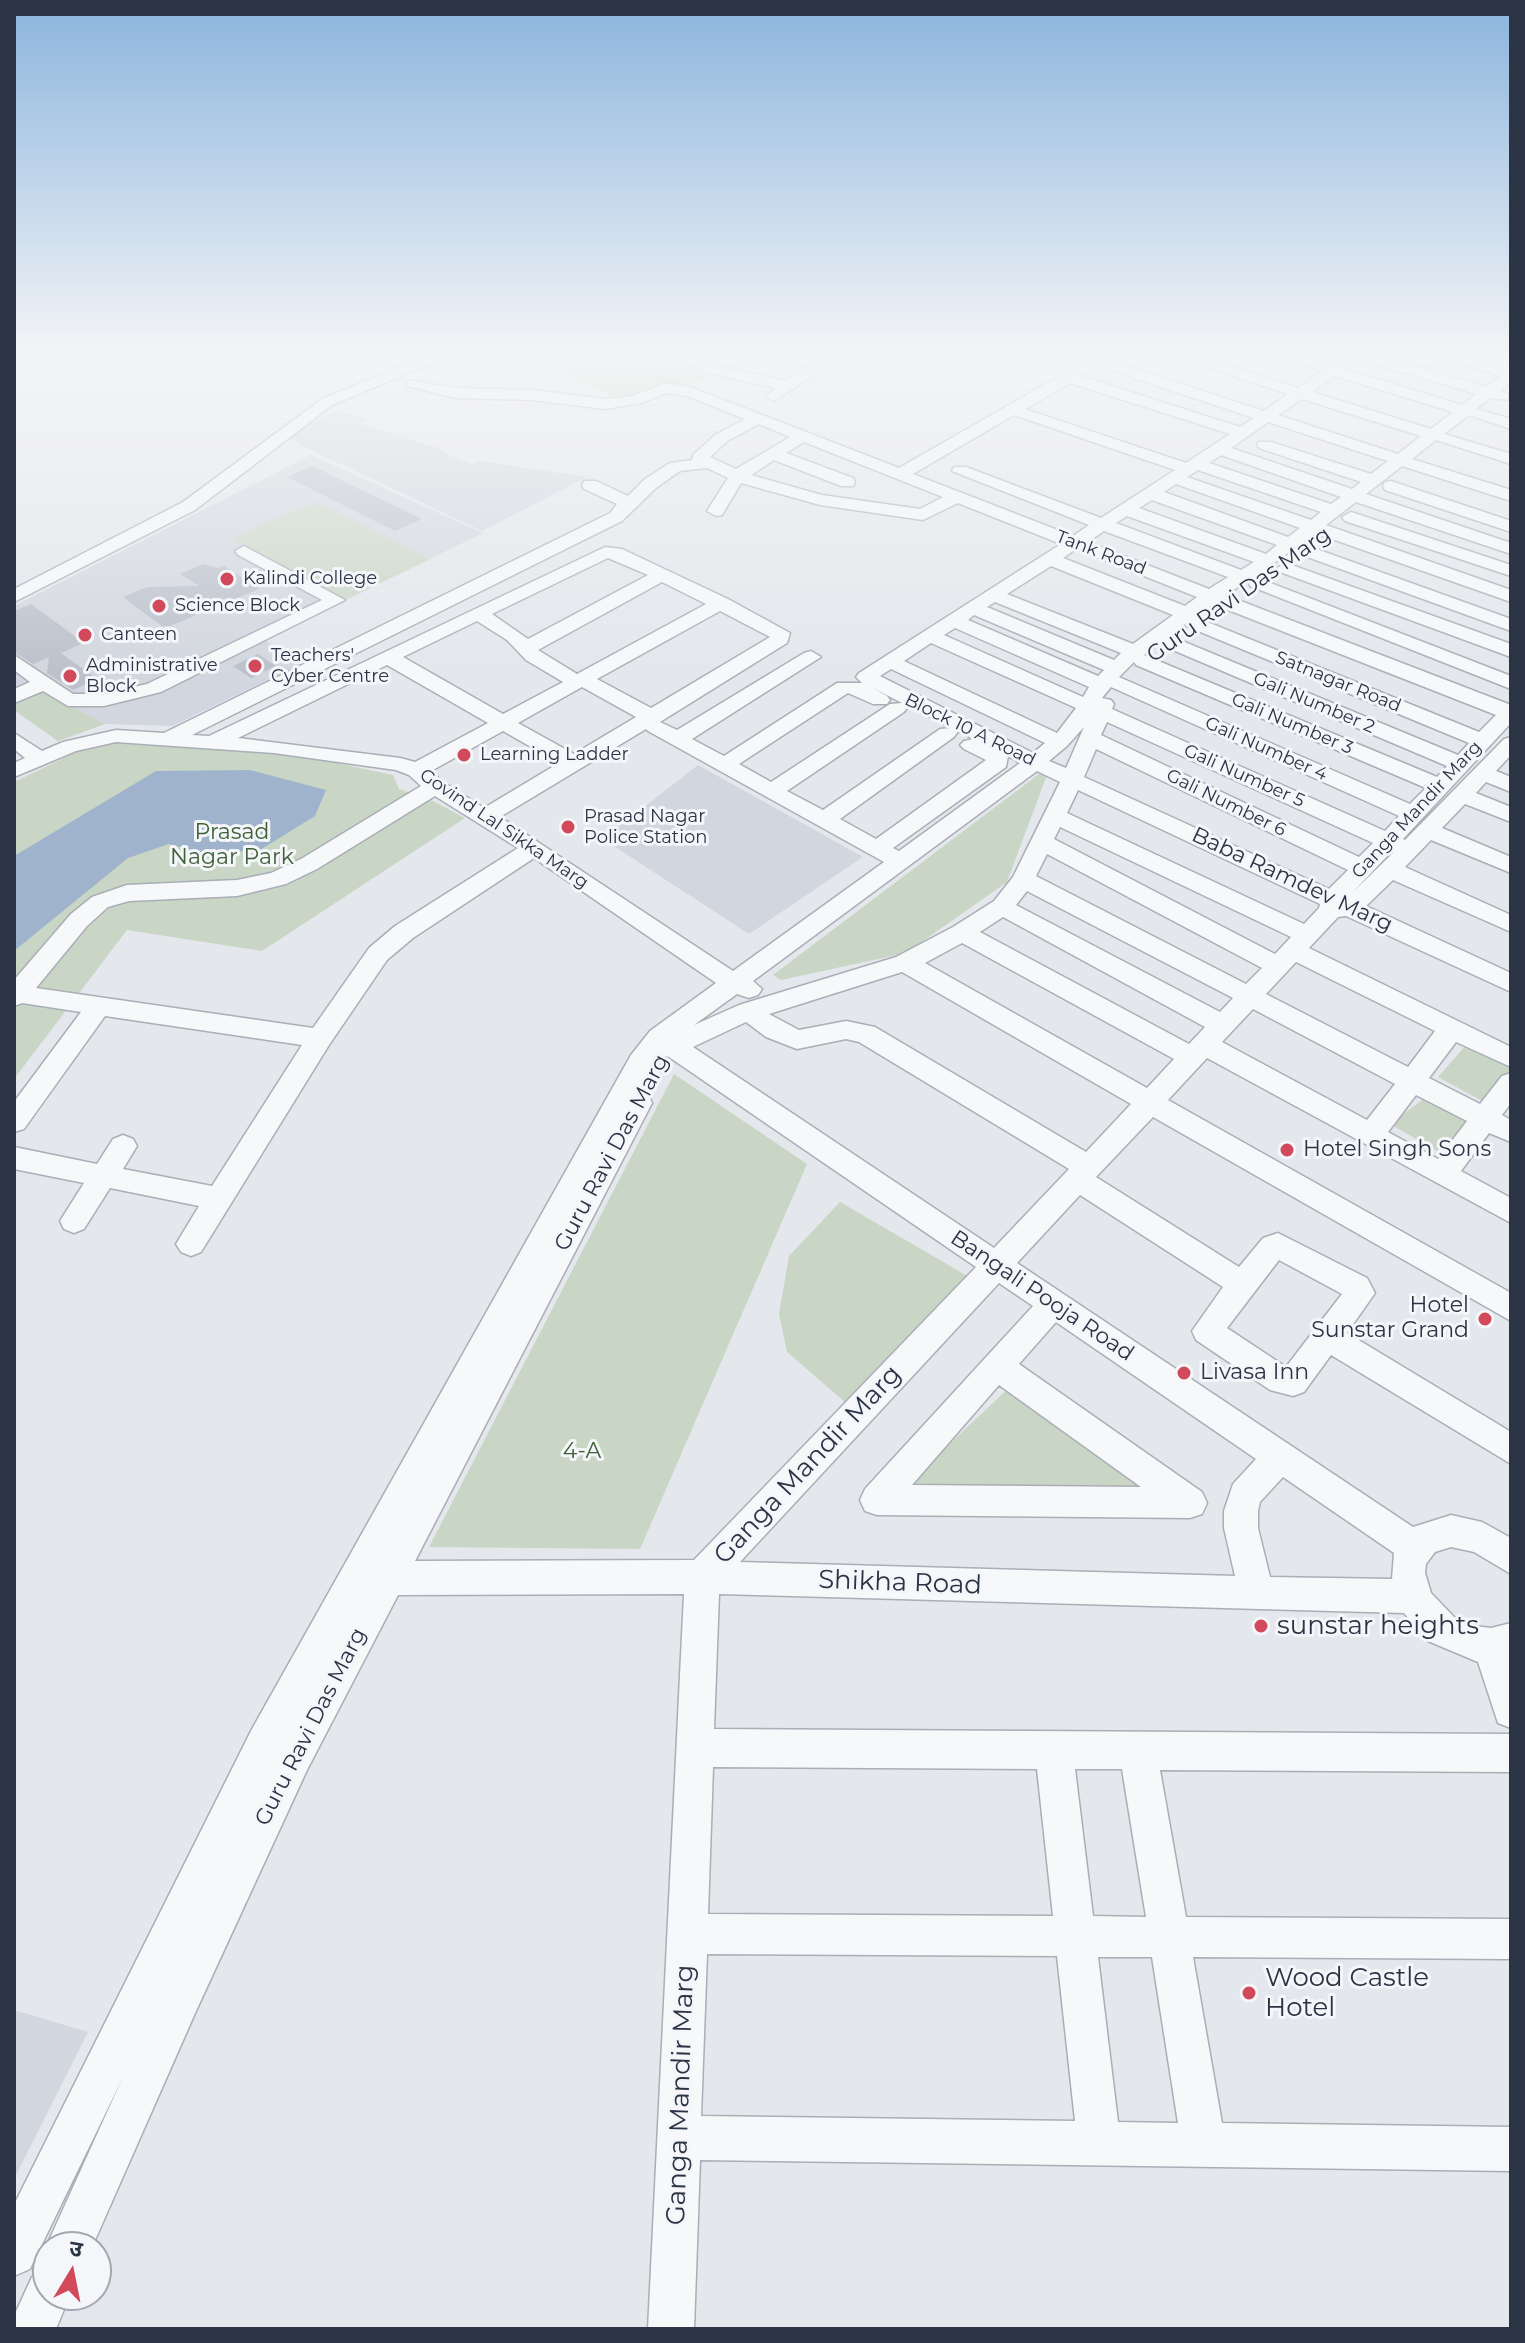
<!DOCTYPE html>
<meta charset="utf-8">
<style>
body{margin:0}
#map{position:relative;width:1525px;height:2343px;overflow:hidden;background:#e4e7ec;font-family:Montserrat,"Noto Sans Devanagari",sans-serif}
canvas{display:block}
.frame{position:absolute;inset:0;border:16px solid #2b3445;pointer-events:none}
.north{position:absolute;left:32px;top:2231px;width:80px;height:80px;box-sizing:border-box;background:#f4f6f9;border:2px solid #a4a8b1;border-radius:50%;rotate:10deg;font-size:22px;font-weight:700;line-height:32px;text-align:center;color:#2b3445}
.north::after{content:'';display:block;margin:auto;width:28px;height:36px;background:#d1495b;clip-path:polygon(50% 0,100% 100%,50% 72%,0 100%)}
</style>
<div id="map">
<canvas width="1525" height="2343"></canvas>
<div class="frame"></div>
<div class="north">उ</div>
</div>
<script>
const context = document.querySelector('canvas').getContext('2d');
context.lineJoin = 'round';
function fillPath(path, color) {
  context.fillStyle = color;
  context.fill(path, 'evenodd');
}
function toPath(rows) {
  const path = new Path2D();
  for (const r of rows) {
    path.moveTo(r[0], r[1]);
    for (let i = 2; i < r.length; i += 2) path.lineTo(r[i], r[i + 1]);
  }
  return path;
}
function stroke(path, color, width, dash) {
  context.strokeStyle = color;
  context.lineWidth = width;
  context.lineCap = dash ? 'butt' : 'round';
  context.setLineDash(dash || []);
  context.stroke(path);
}
function label(font, color, halo, rows, align = 'center') {
  context.font = font + ' Montserrat,sans-serif';
  context.lineWidth = 6;
  context.setLineDash([]);
  context.textBaseline = 'middle';
  context.strokeStyle = halo;
  context.fillStyle = color;
  for (const [text, x, y, turn = 0] of rows) {
    context.save();
    context.translate(x, y);
    context.rotate((+turn || 0) * Math.PI / 180);
    context.textAlign = isNaN(turn) ? turn : align;
    if (halo) context.strokeText(text, 0, 0);
    context.fillText(text, 0, 0);
    context.restore();
  }
}
const built = toPath([
 [334,411,368,418,362,424,440,449,446,454,472,464,480,461,587,477,482,531,286,438],
 [311,455,483,533,265,640,300,664,172,726,105,724,58,741,14,710,14,606],
 [698,765,863,857,749,934,603,839],
 [14,2010,88,2032,14,2179]
]);
const green = toPath([
 [568,351,661,351,712,374,677,390,628,402,545,366],
 [317,502,430,559,346,599,233,538],
 [41,691,105,724,58,741,14,710,14,704],
 [102,740,275,750,393,775,399,789,433,801,465,818,262,951,127,930,14,1079,14,782],
 [1039,774,1047,775,1007,882,906,953,781,980,773,975],
 [1468,1043,1511,1062,1511,1095,1497,1109,1438,1077],
 [674,1074,807,1164,640,1549,429,1547],
 [1425,1098,1483,1126,1453,1160,1390,1124],
 [840,1202,976,1281,846,1403,787,1352,779,1314,789,1256],
 [1012,1385,1160,1496,896,1494]
]);
const water = toPath([
 [250,770,326,790,315,816,260,850,206,854,169,844,128,858,14,951,14,856,156,771]
]);
const building = toPath([
 [312,466,422,519,395,531,287,477],
 [203,564,218,568,224,566,259,589,223,604,218,600,211,604,201,597,194,616,170,626,162,626,123,597,147,587,199,586,180,574],
 [31,604,84,643,61,653,97,679,73,690,47,673,49,657,33,664,14,652,14,611],
 [258,654,276,666,251,678,233,666]
]);
const minor = toPath([
 [440,351,461,351,332,405,195,510,14,602,14,589,183,502,322,399,440,351],
 [654,351,676,351,721,367,786,381,808,366,840,351,860,351,818,372,774,401,766,396,776,388,712,374,654,351],
 [1058,351,1081,351,1095,356,1110,353,1112,356,1108,360,1264,411,1288,394,1157,351,1181,351,1298,388,1322,371,1264,351,1288,351,1331,365,1345,355,1339,351,1368,351,1486,387,1501,376,1425,351,1449,351,1511,369,1511,382,1500,391,1508,394,1508,400,1490,398,1476,409,1511,419,1511,429,1469,415,1444,434,1511,454,1511,464,1436,440,1412,459,1511,490,1511,501,1402,466,1366,494,1511,543,1511,554,1356,502,1326,525,1511,590,1511,602,1315,533,1255,577,1511,676,1511,689,1250,586,1248,581,1225,595,1511,705,1511,723,1403,839,1405,840,1504,739,1511,737,1511,755,1496,771,1511,777,1511,792,1486,782,1476,793,1511,807,1511,822,1465,804,1442,828,1511,857,1511,873,1431,840,1405,867,1511,915,1511,932,1393,880,1366,906,1511,973,1511,992,1346,916,1338,917,1309,948,1511,1047,1511,1067,1456,1042,1429,1078,1480,1104,1502,1076,1511,1073,1511,1103,1502,1115,1511,1120,1511,1142,1489,1133,1461,1171,1511,1198,1511,1223,1207,1058,1168,1100,1511,1293,1511,1321,1153,1117,1096,1177,1239,1267,1263,1238,1278,1233,1367,1278,1375,1293,1347,1333,1511,1432,1511,1464,1331,1355,1304,1392,1293,1396,1270,1390,1196,1340,1192,1331,1223,1287,1080,1195,1017,1263,1413,1527,1451,1515,1482,1522,1511,1538,1511,1574,1474,1552,1451,1547,1435,1552,1426,1564,1425,1573,1431,1593,1454,1617,1475,1626,1491,1628,1511,1623,1511,1728,1498,1723,1478,1662,1428,1641,1404,1613,719,1594,714,1729,1511,1734,1511,1772,1160,1770,1186,1917,1511,1919,1511,1959,1193,1957,1222,2123,1511,2127,1511,2171,700,2160,694,2329,648,2329,684,1594,398,1595,307,1770,196,2011,92,2247,48,2247,48,2251,46,2247,123,2077,30,2269,14,2276,14,2205,252,1729,631,1055,650,1031,716,983,534,858,413,938,387,960,329,1045,201,1252,191,1256,181,1252,176,1244,199,1206,110,1188,84,1229,74,1233,64,1229,60,1221,84,1183,14,1169,14,1147,97,1164,113,1139,123,1135,133,1139,137,1146,123,1169,212,1186,302,1045,105,1016,24,1129,14,1132,14,1102,81,1012,22,1003,14,1006,14,980,71,914,92,897,127,885,237,880,271,873,301,859,421,786,409,775,396,770,274,753,116,742,76,751,14,777,14,763,25,758,14,749,14,733,42,751,63,742,116,730,164,733,610,513,617,504,584,489,582,485,584,481,596,481,628,496,645,479,670,463,692,460,693,455,715,435,745,419,687,396,667,393,641,403,605,409,533,400,456,398,407,386,407,380,456,388,533,390,605,399,633,396,666,383,690,387,899,468,1084,362,1058,351],
 [1359,359,1476,394,1462,405,1345,369,1359,359],
 [1098,366,1254,418,1240,427,1081,376,1098,366],
 [1335,376,1453,412,1431,429,1312,392,1335,376],
 [1070,383,1230,434,1186,463,1025,409,1070,383],
 [1302,399,1421,436,1398,454,1278,415,1302,399],
 [1014,415,1175,470,1101,518,966,467,954,467,952,471,1089,525,1073,536,913,474,1014,415],
 [1268,422,1388,461,1371,474,1271,442,1259,442,1257,445,1259,448,1361,482,1352,489,1231,448,1268,422],
 [759,424,790,437,736,469,710,457,727,441,759,424],
 [804,442,943,497,920,509,822,495,751,475,774,460,841,486,853,486,855,482,853,478,786,453,804,442],
 [1221,455,1341,497,1331,504,1209,463,1221,455],
 [707,468,728,478,707,511,716,516,722,515,741,483,820,505,923,520,958,503,1061,544,859,673,856,677,862,683,837,683,724,756,692,739,821,657,811,651,804,653,677,730,660,722,787,643,790,633,728,599,622,549,605,547,209,736,192,735,622,521,657,487,680,471,707,468],
 [1198,470,1321,512,1311,520,1187,477,1198,470],
 [1176,484,1300,528,1288,537,1164,492,1176,484],
 [1152,500,1277,545,1266,554,1139,508,1152,500],
 [1127,516,1254,562,1241,570,1116,523,1127,516],
 [1104,531,1228,577,1209,589,1088,542,1104,531],
 [1076,549,1197,597,1185,606,1063,558,1076,549],
 [608,558,648,575,528,639,492,614,608,558],
 [1051,566,1173,615,1133,644,1007,594,1051,566],
 [662,582,706,604,577,674,538,650,662,582],
 [995,602,1121,653,1114,660,987,607,995,602],
 [1213,604,1496,715,1479,732,1195,617,1213,604],
 [720,611,770,637,651,708,597,679,720,611],
 [974,615,1104,670,1098,676,968,620,974,615],
 [477,621,507,640,526,660,563,682,503,714,403,657,477,621],
 [1185,624,1186,626,1469,743,1458,755,1170,636,1185,624],
 [955,628,1089,687,1083,697,944,635,955,628],
 [931,643,1076,708,1057,733,904,661,931,643],
 [1160,643,1161,645,1447,766,1437,777,1144,655,1160,643],
 [1134,662,1136,665,1426,788,1410,804,1119,677,1134,662],
 [387,665,488,723,415,762,400,758,238,738,387,665],
 [891,669,1045,743,1033,753,880,676,891,669],
 [582,687,636,717,574,754,518,723,582,687],
 [871,687,902,703,890,704,771,782,739,764,848,693,873,704,887,704,890,700,887,696,871,687],
 [1111,687,1399,816,1385,831,1112,709,1114,704,1111,700,1102,698,1111,687],
 [905,704,951,728,940,729,823,810,787,791,904,712,907,708,905,704],
 [1107,722,1373,843,1359,857,1101,735,1107,722],
 [1084,727,1066,768,1049,761,1067,746,1084,727],
 [646,729,648,731,884,862,733,971,500,817,646,729],
 [955,730,974,739,964,741,960,745,964,749,986,760,876,839,840,819,954,737,957,733,955,730],
 [503,731,559,763,484,808,443,782,431,771,503,731],
 [1096,749,1348,870,1329,889,1084,777,1096,749],
 [1008,756,1020,763,899,851,893,848,1006,767,1008,756],
 [1037,771,1060,782,1013,877,994,901,953,927,896,957,739,1005,694,1025,737,994,749,998,758,995,762,989,753,981,1037,771],
 [1078,790,1320,904,1319,908,1304,924,1067,813,1078,790],
 [435,796,518,848,395,926,369,948,313,1028,36,988,87,926,108,907,129,901,237,896,286,884,317,869,435,796],
 [1060,827,1291,937,1275,954,1054,839,1060,827],
 [1392,851,1394,852,1352,893,1371,873,1392,851],
 [1047,854,1262,968,1246,984,1036,876,1047,854],
 [1027,891,1233,998,1220,1012,1016,905,1027,891],
 [1003,917,1205,1027,1189,1044,980,932,1003,917],
 [962,943,1174,1059,1147,1088,925,963,962,943],
 [1296,962,1435,1031,1408,1067,1266,994,1296,962],
 [902,972,1131,1104,1086,1152,875,1027,846,1021,799,1030,769,1014,902,972],
 [1253,1009,1395,1084,1367,1120,1222,1042,1253,1009],
 [746,1022,766,1037,797,1049,846,1039,859,1042,1069,1169,994,1248,693,1047,746,1022],
 [660,1055,669,1057,976,1267,694,1560,415,1561,652,1103,649,1096,636,1094,660,1055],
 [1416,1095,1467,1121,1438,1159,1388,1132,1416,1095],
 [1279,1260,1342,1294,1286,1367,1227,1328,1279,1260],
 [999,1283,1033,1306,865,1489,860,1500,865,1511,877,1515,1190,1518,1202,1514,1207,1503,1202,1492,1019,1364,1056,1322,1256,1459,1233,1484,1224,1511,1224,1528,1235,1576,740,1562,999,1283],
 [999,1385,1141,1487,912,1485,999,1385],
 [1283,1477,1394,1553,1392,1579,1270,1577,1258,1528,1258,1511,1260,1502,1283,1477],
 [713,1767,1037,1769,1053,1916,708,1914,713,1767],
 [1075,1769,1122,1769,1146,1917,1093,1916,1075,1769],
 [707,1954,1057,1956,1075,2121,701,2116,707,1954],
 [1098,1957,1152,1957,1178,2123,1118,2122,1098,1957],
 [1391,481,1511,521,1511,532,1385,490,1383,486,1385,482,1391,481],
 [1351,512,1511,565,1511,576,1345,521,1342,517,1351,512],
 [244,546,345,600,161,692,104,706,68,706,43,691,14,703,14,689,30,682,14,670,14,655,73,694,104,694,147,684,322,600,238,555,235,551,244,546],
 [1308,546,1511,619,1511,631,1302,555,1299,551,1302,547,1308,546],
 [1286,563,1511,644,1511,657,1280,572,1277,568,1286,563],
 [48,2270,48,2295,70,2295,56,2329,14,2329,14,2316,32,2277,48,2270]
]);
const markers = [
 [227,579,8,"#d1495b"],
 [159,606,8,"#d1495b"],
 [85,635,8,"#d1495b"],
 [255,666,8,"#d1495b"],
 [70,676,8,"#d1495b"],
 [464,755,8,"#d1495b"],
 [568,827,8,"#d1495b"],
 [1287,1150,8,"#d1495b"],
 [1485,1319,8,"#d1495b"],
 [1184,1373,8,"#d1495b"],
 [1261,1626,8,"#d1495b"],
 [1249,1993,8,"#d1495b"]
];
const farStreetnames = [
 ["Tank Road",1101,553,21],
 ["Satnagar Road",1338,682,22],
 ["Gali Number 2",1314,703,23],
 ["Gali Number 3",1292,724,23],
 ["Block 10 A Road",970,730,26],
 ["Gali Number 4",1266,749,24],
 ["Gali Number 5",1244,776,24],
 ["Gali Number 6",1226,803,26],
 ["Ganga Mandir Marg",1417,810,-47],
 ["Govind Lal Sikka Marg",504,829,34]
];
const farPoinames = [
 ["Kalindi College",243,579],
 ["Science Block",175,606],
 ["Canteen",101,635],
 ["Teachers'",271,656],
 ["Cyber Centre",271,677],
 ["Administrative",86,666],
 ["Block",86,687],
 ["Learning Ladder",480,755],
 ["Prasad Nagar",584,817],
 ["Police Station",584,838]
];
const streetNames = [
 ["Guru Ravi Das Marg",1239,595,-35],
 ["Baba Ramdev Marg",1292,880,25],
 ["Guru Ravi Das Marg",612,1153,-62],
 ["Bangali Pooja Road",1042,1296,34],
 ["Guru Ravi Das Marg",311,1727,-63]
];
const parkNames = [
 ["Prasad",232,833],
 ["Nagar Park",232,858],
 ["4-A",582,1452]
];
const poiNames = [
 ["Hotel Singh Sons",1303,1150],
 ["Hotel",1469,1306,"right"],
 ["Sunstar Grand",1469,1331,"right"],
 ["Livasa Inn",1200,1373]
];
const nearStreetnames = [
 ["Ganga Mandir Marg",808,1465,-47],
 ["Shikha Road",900,1583,2],
 ["Ganga Mandir Marg",681,2095,-88]
];
const nearPoinames = [
 ["sunstar heights",1277,1626],
 ["Wood Castle",1265,1978],
 ["Hotel",1265,2008]
];
fillPath(built, '#d2d6de');
fillPath(green, '#c9d6c5');
fillPath(water, '#9fb4cc');
fillPath(building, '#bbc0ca');
stroke(minor, '#a9aeb7', 3);
fillPath(minor, '#f7f8fa');
const sky = context.createLinearGradient(0, 0, 0, 679);
sky.addColorStop(0, '#8bb4dd');
sky.addColorStop(0.52, '#f3f4f6');
sky.addColorStop(1, '#f3f4f600');
context.fillStyle = sky;
context.fillRect(0, 0, 1525, 679);
for (const [x, y, r, color] of markers) {
  const dot = new Path2D();
  dot.arc(x, y, r, 0, 2 * Math.PI);
  context.fillStyle = color;
  context.fill(dot);
  stroke(dot, '#f4f6f9', 3);
}
label('18px', '#2b3445', '#f4f6f9', farStreetnames);
label('18px', '#2b3445', '#f4f6f9', farPoinames, 'left');
label('22px', '#2b3445', '#f4f6f9', streetNames);
label('22px', '#3f6138', '#f4f6f9', parkNames);
label('22px', '#2b3445', '#f4f6f9', poiNames, 'left');
label('26px', '#2b3445', '#f4f6f9', nearStreetnames);
label('26px', '#2b3445', '#f4f6f9', nearPoinames, 'left');
</script>
